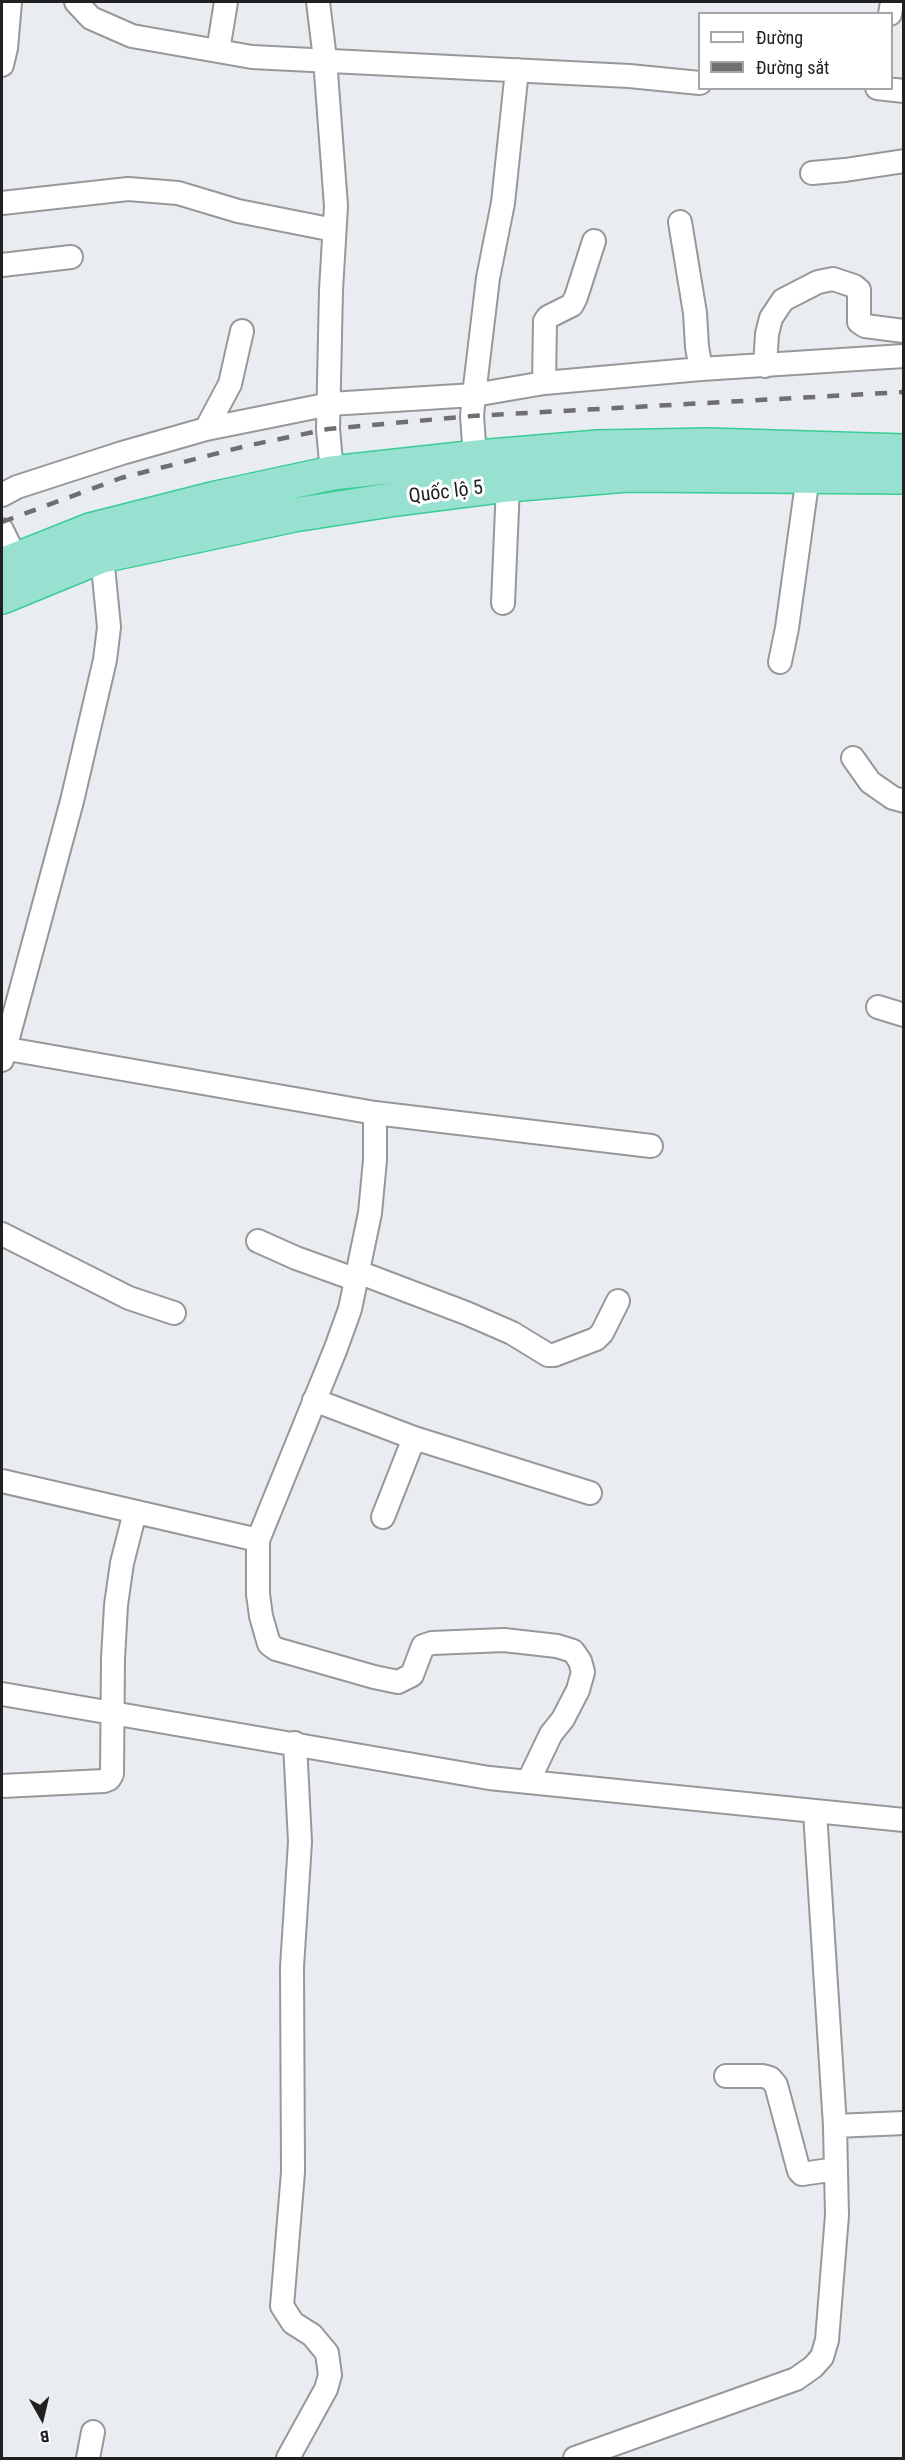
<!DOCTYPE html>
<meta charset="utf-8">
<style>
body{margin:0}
#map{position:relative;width:905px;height:2460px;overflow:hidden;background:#e9ecf1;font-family:"Roboto Condensed",sans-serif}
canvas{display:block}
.frame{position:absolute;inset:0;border:3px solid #212121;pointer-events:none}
.legend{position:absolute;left:698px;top:12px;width:195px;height:78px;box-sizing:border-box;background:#fff;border:2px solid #a6a6a6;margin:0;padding:8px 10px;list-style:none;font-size:18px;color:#212121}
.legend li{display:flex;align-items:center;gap:12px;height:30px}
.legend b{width:30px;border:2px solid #a6a6a6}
.north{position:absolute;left:12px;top:2388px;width:60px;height:60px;-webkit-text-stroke:4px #fff;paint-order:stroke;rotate:172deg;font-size:16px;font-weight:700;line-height:24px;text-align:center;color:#212121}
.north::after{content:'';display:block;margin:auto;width:21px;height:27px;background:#212121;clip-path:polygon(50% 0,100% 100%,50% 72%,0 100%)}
</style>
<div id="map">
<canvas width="905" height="2460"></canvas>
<div class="frame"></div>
<ul class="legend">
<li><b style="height:8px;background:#fff"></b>Đường</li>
<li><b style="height:8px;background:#6f6f6f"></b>Đường sắt</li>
</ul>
<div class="north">B</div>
</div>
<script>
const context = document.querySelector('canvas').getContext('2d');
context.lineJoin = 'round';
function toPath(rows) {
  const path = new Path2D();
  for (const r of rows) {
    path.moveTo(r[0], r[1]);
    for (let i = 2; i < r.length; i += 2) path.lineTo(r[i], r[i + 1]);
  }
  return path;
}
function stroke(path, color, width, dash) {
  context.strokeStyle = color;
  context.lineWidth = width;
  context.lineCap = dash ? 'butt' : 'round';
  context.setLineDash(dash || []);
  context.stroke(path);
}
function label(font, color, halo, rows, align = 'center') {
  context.font = font + ' "Roboto Condensed",sans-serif';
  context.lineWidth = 6;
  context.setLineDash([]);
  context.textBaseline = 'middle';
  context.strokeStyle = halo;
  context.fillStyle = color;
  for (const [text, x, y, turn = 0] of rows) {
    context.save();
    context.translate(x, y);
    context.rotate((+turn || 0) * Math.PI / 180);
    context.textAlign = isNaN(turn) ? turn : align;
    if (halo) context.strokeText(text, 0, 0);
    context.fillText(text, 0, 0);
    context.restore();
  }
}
const minor = toPath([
 [76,2,91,18,132,36,252,57,629,76,700,83],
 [318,2,325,59,336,206,331,290,328,429,332,473],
 [890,14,892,2],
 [218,51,226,2],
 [2,65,6,48,10,2],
 [877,88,904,91],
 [812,173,845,170,904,161],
 [2,203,128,189,178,193,238,211,334,230],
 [680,222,695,313,697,347,701,369],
 [2,265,71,257],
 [765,366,767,334,771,318,783,300,818,282,833,279,854,286,859,290,859,322,865,326,904,331],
 [544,383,545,321,548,317,572,305,576,297,594,241],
 [206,429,230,384,242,331],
 [475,457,472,416,474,395,488,278,503,203,517,70],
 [2,495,17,487,122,453,206,429,330,404,474,395,544,383,701,369,904,356],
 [2,530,16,559],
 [503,603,508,485],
 [780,662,787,628,808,476],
 [853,758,870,782,893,798,904,801],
 [878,1007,904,1015],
 [2,1048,375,1113,651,1146],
 [2,1060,72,801,105,660,109,627,102,556],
 [375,1113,375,1160,370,1213,350,1309,336,1348,258,1540,258,1594,261,1616,269,1644,276,1649,374,1677,398,1682,412,1675,423,1646,432,1643,504,1640,557,1646,573,1651,580,1661,583,1672,578,1690,563,1719,551,1734,528,1782],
 [2,1234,129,1298,174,1313],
 [258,1241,296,1258,357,1280],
 [358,1272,466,1313,512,1333,548,1355,554,1355,596,1339,602,1333,618,1301],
 [314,1400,414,1438,590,1493],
 [2,1481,258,1540],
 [383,1517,414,1438],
 [2,1694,489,1778,904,1820],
 [2,1786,104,1781,109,1779,112,1774,113,1659,116,1605,122,1563,135,1512],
 [726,2076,763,2076,770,2078,776,2085,799,2171,802,2174,836,2169],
 [835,2126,904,2123],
 [88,2458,93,2432],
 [288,2458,326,2389,330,2375,327,2353,312,2335,293,2323,282,2306,293,2172,292,1967,300,1842,295,1743],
 [575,2458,796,2379,813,2367,822,2357,827,2340,837,2215,835,2126,815,1812]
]);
const highway = toPath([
 [2,565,90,530,216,498,332,473,478,457,598,447,709,445,904,451],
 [2,597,102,556,294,515,390,500,508,485,627,475,904,477]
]);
const rail = toPath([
 [2,522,121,478,246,446,328,429,472,416,904,392]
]);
const streetNames = [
 ["Quốc lộ 5",446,493,-7]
];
stroke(minor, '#989898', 26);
stroke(highway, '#38cd94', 36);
stroke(minor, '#fff', 22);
stroke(highway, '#98e0d0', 33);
stroke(rail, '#6f6f6f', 4.5, [12, 12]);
label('20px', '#212121', '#fff', streetNames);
</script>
